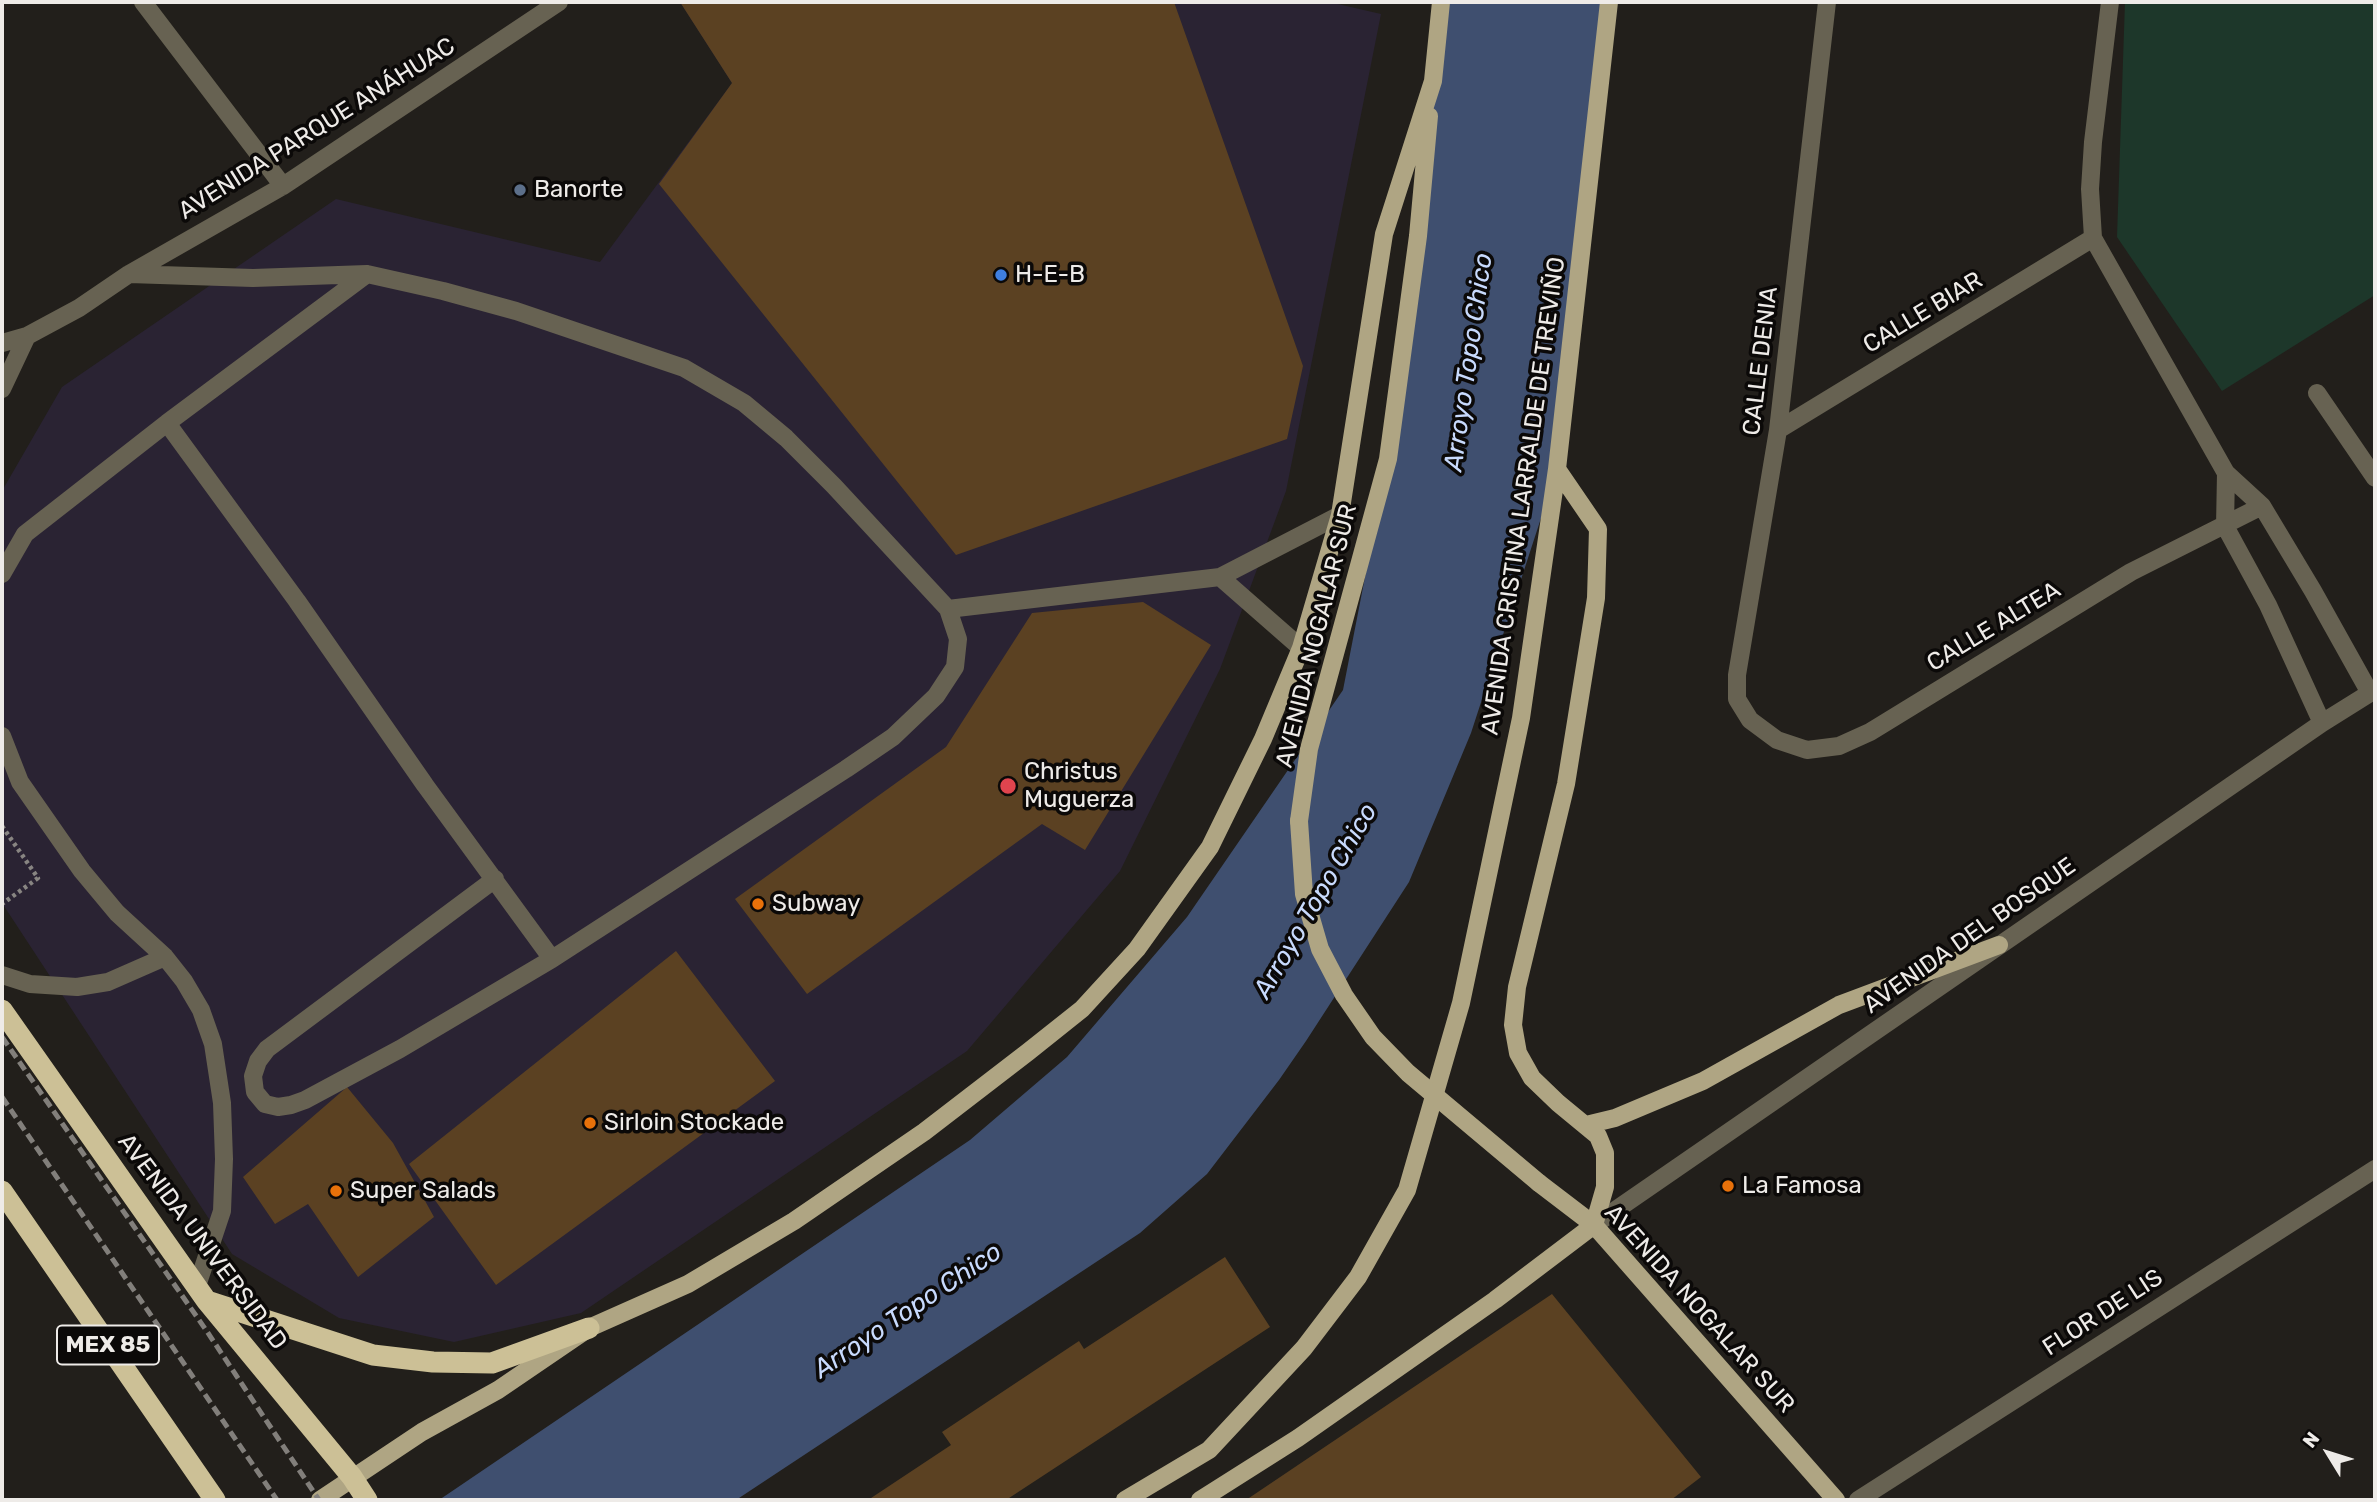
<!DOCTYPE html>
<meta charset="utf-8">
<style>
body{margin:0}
#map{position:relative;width:2377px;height:1502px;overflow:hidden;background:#221f1b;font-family:Rubik,sans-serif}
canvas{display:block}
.frame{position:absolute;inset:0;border:4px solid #eeebe8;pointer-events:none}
.north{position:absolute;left:2293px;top:1418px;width:70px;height:70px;-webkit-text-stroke:5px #0b0908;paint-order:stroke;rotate:308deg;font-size:19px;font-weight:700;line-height:28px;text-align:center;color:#eeebe8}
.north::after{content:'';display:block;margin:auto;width:24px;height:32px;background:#eeebe8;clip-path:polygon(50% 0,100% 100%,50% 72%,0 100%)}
</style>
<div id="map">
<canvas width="2377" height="1502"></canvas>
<div class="frame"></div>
<div class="north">N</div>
</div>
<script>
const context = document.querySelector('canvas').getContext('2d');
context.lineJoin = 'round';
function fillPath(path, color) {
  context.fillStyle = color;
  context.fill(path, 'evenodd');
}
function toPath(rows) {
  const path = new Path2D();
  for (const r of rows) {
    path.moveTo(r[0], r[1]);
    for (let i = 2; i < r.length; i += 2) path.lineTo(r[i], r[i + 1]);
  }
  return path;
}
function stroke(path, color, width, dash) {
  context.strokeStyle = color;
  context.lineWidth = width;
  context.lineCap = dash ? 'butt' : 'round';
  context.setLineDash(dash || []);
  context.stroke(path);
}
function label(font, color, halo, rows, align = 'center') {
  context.font = font + ' Rubik,sans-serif';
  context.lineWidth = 7;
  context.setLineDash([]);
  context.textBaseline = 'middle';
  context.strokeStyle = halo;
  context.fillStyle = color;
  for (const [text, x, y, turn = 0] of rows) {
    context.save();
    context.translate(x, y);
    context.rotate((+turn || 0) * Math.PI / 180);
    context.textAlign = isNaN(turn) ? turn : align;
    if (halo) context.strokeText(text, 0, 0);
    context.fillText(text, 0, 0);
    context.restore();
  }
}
const commercial = toPath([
 [680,2,1329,2,1381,14,1286,491,1220,669,1120,871,967,1051,581,1313,454,1342,339,1318,232,1254,2,903,2,491,62,387,336,199,600,262,732,83]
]);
const green = toPath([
 [2125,2,2375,2,2375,295,2222,391,2117,237]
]);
const water = toPath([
 [1441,2,1609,2,1557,469,1471,733,1409,882,1306,1041,1279,1080,1207,1174,1140,1233,736,1500,439,1500,970,1140,1067,1057,1187,917,1343,690,1388,459]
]);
const building = toPath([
 [680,2,1174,2,1303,366,1287,439,956,555,659,184,732,83],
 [1143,602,1211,645,1085,850,1042,824,807,994,735,899,946,747,1032,613],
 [676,951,775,1081,496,1285,409,1164],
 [347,1087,393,1143,434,1217,358,1277,308,1204,275,1224,243,1177],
 [1225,1257,1270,1327,1006,1500,868,1500,951,1445,942,1432,1079,1341,1084,1349],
 [1552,1294,1701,1477,1671,1500,1246,1500]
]);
const path = toPath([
 [2,826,38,878,2,904]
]);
const minor = toPath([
 [143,2,283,186],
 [1827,2,1778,430,1737,675,1737,699,1750,720,1777,740,1807,750,1839,746,1870,732,2131,572,2262,506],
 [2110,2,2093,142,2090,189,2093,238,2226,473,2262,506,2313,591,2370,693],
 [129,274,253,278,367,274,443,291,516,311,684,368,744,403,786,438,834,486,948,609,1220,577,1340,515],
 [2,343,27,336,79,308,129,274,283,186,559,2],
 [2,389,27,336],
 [2317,393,2375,478],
 [167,423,297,601,425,785,552,959],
 [1778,430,2093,238],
 [2226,473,2225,526,2268,605,2322,723],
 [2,574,25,534,167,423,367,274],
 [1220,577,1301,648],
 [2,736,20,782,82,871,117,913,165,957,184,981,201,1010,213,1044,222,1103,224,1159,222,1211,197,1286],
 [495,879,267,1049,258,1061,253,1076,255,1092,265,1104,278,1107,291,1105,305,1100,400,1049,552,959,846,769,893,737,936,696,955,667,958,639,948,609],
 [2,975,30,984,77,987,108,982,165,957],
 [1594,1225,2322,723,2375,690],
 [1858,1500,2375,1169]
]);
const major = toPath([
 [1299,821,1309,749,1388,459,1418,236,1429,116],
 [1586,1125,1615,1118,1703,1081,1839,1005,1999,945],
 [1539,1183,1594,1225,1836,1500],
 [320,1500,422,1432,498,1390,589,1328,688,1284,794,1221,924,1132,1028,1052,1082,1009,1137,949,1210,847,1263,739,1301,648,1340,515,1384,234,1433,81,1441,2],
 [1125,1500,1209,1450,1304,1348,1358,1277,1407,1190,1461,1003,1521,718,1557,469,1609,2],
 [1200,1500,1298,1438,1495,1300,1594,1225,1605,1187,1605,1153,1598,1136,1558,1103,1532,1078,1518,1053,1513,1025,1517,987,1566,784,1596,598,1598,529,1557,469]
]);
const highway = toPath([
 [2,1010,206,1300,352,1477,367,1500],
 [2,1191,215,1500],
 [207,1301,373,1355,433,1362,492,1363,589,1328]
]);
const rail = toPath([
 [2,1037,206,1330,319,1500],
 [2,1097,277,1500]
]);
const majorBridge = toPath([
 [1299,821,1304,894,1320,949,1344,995,1373,1037,1408,1073,1539,1183]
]);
const markers = [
 [520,190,7,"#5c6f8a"],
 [1001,275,7,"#3f7fe0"],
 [1008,786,9,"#e0444e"],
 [758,904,7,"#e8710a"],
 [590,1123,7,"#e8710a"],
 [1728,1186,7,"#e8710a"],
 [336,1191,7,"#e8710a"]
];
const shields = [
 [108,1345,102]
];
const shieldNames = [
 ["MEX 85",108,1345]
];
const streetNames = [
 ["AVENIDA PARQUE ANÁHUAC",317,129,-32],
 ["CALLE BIAR",1923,313,-31],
 ["CALLE DENIA",1761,361,-83],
 ["AVENIDA CRISTINA LARRALDE DE TREVIÑO",1524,496,-82],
 ["CALLE ALTEA",1994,627,-31],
 ["AVENIDA NOGALAR SUR",1317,636,-76],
 ["AVENIDA DEL BOSQUE",1970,936,-35],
 ["AVENIDA UNIVERSIDAD",202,1242,53],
 ["AVENIDA NOGALAR SUR",1699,1309,48],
 ["FLOR DE LIS",2103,1313,-33]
];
const poiNames = [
 ["Banorte",534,190],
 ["H-E-B",1015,275],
 ["Christus",1024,772],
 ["Muguerza",1024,800],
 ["Subway",772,904],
 ["Sirloin Stockade",604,1123],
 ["La Famosa",1742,1186],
 ["Super Salads",350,1191]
];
const waterNames = [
 ["Arroyo Topo Chico",1469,362,-82],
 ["Arroyo Topo Chico",1316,901,-60],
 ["Arroyo Topo Chico",908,1311,-34]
];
fillPath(commercial, '#2a2333');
fillPath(green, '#1d372a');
fillPath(water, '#3f4f6f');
fillPath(building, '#5b4122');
stroke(path, '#888582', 4.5, [3.5, 3.5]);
stroke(minor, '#676252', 18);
stroke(major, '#afa583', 18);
stroke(highway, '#ccc096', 21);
stroke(rail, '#827f7b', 5, [10, 5]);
stroke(majorBridge, '#afa583', 18);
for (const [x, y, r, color] of markers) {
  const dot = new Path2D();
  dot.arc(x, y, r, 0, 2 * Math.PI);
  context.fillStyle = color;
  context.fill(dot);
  stroke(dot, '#0b0908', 2.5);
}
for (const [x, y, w] of shields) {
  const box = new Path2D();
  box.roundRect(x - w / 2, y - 19.5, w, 39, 5);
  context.fillStyle = '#0b0908';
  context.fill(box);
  stroke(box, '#eeebe8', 2);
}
label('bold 23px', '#eeebe8', null, shieldNames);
label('24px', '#eeebe8', '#0b0908', streetNames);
label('24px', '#eeebe8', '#0b0908', poiNames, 'left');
label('italic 26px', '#c8dafd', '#0b0908', waterNames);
</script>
